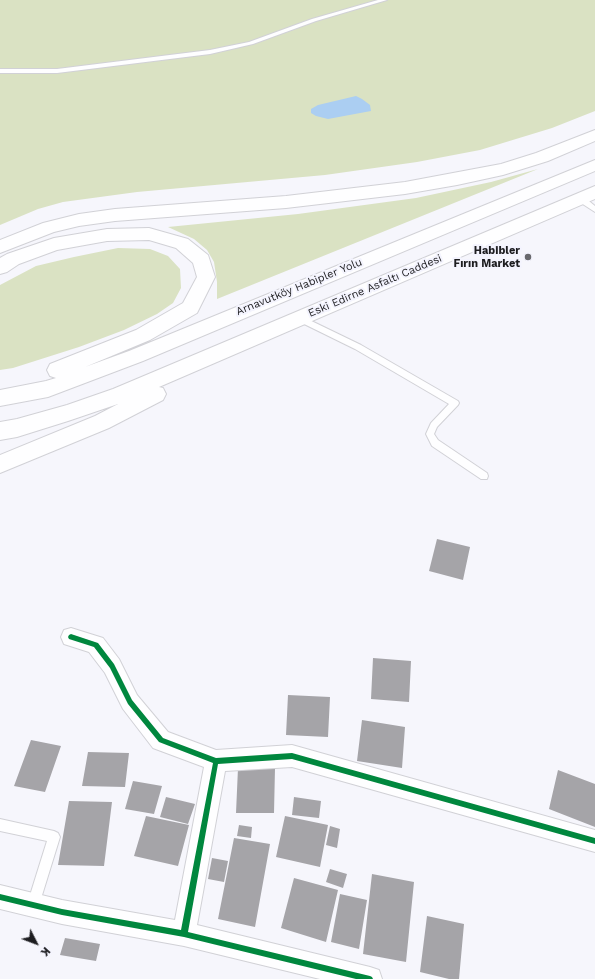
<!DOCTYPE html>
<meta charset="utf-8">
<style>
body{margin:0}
#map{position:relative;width:595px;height:979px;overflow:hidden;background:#f6f6fc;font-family:"Work Sans",sans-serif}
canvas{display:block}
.north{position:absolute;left:16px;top:923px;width:40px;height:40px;-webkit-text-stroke:3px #f4f4fe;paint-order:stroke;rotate:132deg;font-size:11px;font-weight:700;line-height:16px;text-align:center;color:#1d1d20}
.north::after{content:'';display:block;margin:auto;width:14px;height:18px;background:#1d1d20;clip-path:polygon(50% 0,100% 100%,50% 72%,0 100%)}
</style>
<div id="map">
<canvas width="595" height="979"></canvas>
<div class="north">K</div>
</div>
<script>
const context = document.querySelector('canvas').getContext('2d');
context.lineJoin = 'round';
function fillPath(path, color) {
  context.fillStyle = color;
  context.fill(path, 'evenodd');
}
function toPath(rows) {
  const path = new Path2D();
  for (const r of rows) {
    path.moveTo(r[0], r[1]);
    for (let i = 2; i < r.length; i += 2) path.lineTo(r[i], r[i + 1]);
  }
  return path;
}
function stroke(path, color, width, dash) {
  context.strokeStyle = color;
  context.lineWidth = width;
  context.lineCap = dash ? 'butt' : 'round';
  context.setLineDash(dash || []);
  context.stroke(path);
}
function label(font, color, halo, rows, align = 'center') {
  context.font = font + ' "Work Sans",sans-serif';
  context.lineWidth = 4;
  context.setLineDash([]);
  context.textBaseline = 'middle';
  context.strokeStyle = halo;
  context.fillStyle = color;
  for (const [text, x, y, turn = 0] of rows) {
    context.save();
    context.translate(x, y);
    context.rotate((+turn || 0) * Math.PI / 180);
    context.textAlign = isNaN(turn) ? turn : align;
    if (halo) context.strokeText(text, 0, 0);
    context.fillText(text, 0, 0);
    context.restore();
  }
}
const green = toPath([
 [0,0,595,0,595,111,552,128,480,150,417,162,325,175,137,192,63,202,38,209,0,225],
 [538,169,217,299,217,282,214,262,207,250,194,239,168,227,298,214,416,198,491,182],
 [118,248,150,249,168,256,180,269,181,288,173,303,157,314,124,330,79,347,13,368,0,370,0,285,36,266,74,257]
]);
const water = toPath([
 [356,96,362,99,370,105,371,111,328,119,316,116,311,113,311,109,318,105]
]);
const building = toPath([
 [437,539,470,547,463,580,429,571],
 [373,658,411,661,409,702,371,699],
 [288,695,330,697,328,737,286,735],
 [362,720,405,727,402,768,357,761],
 [31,740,61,746,45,792,14,786],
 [88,752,129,753,125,787,82,786],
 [238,768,275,768,274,813,236,813],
 [558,770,595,784,595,827,549,809],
 [133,781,162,786,154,814,125,809],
 [166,797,195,804,188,824,160,817],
 [294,797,321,801,319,818,292,815],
 [69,801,112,802,104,866,58,865],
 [146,816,189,825,178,866,134,856],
 [285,816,328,825,320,867,276,857],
 [239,825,252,827,251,838,237,836],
 [330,826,340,829,337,848,326,845],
 [234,838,270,844,255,927,218,919],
 [212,858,228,861,224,882,208,879],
 [330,869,347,874,343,888,326,882],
 [372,874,414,882,406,962,363,954],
 [294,878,338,890,326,942,281,928],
 [340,894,367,900,359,949,331,942],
 [427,916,464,924,459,979,449,979,420,972],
 [65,938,100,944,96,961,60,955]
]);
const service = toPath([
 [378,0,387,0,316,21,253,44,210,54,57,73,0,73,0,69,57,69,210,50,249,42,312,19,378,0],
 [578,197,584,197,595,206,595,212,578,201,578,197],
 [299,315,361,345,458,401,459,403,458,405,437,427,434,434,438,440,487,473,488,476,487,479,481,479,432,446,426,434,431,423,449,404,355,349,296,320,295,318,299,315],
 [0,819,54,831,58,833,60,837,39,905,37,909,33,911,29,909,27,905,47,841,0,831,0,819]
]);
const minor = toPath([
 [71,628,103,638,119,659,137,695,168,732,216,750,292,745,595,830,595,852,292,767,225,771,197,925,370,967,379,970,382,979,320,979,184,946,62,924,0,909,0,885,62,900,175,920,204,767,153,748,123,709,105,673,89,652,64,644,61,637,64,630,71,628]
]);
const trunk = toPath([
 [595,130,595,141,548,161,503,175,457,185,405,194,286,208,115,221,79,226,54,232,0,253,0,240,43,223,79,214,115,209,286,196,405,182,501,164,536,153,595,130],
 [595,160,595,171,143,361,48,397,0,406,0,390,46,381,56,378,50,376,47,370,50,364,136,330,183,303,197,277,193,263,176,248,149,240,107,241,57,250,19,264,7,272,0,274,0,258,7,254,54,238,107,229,149,228,188,239,208,255,215,277,197,313,150,340,85,367,129,351,595,160],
 [595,186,595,199,159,387,163,388,166,394,163,400,109,428,0,473,0,455,95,416,118,404,68,421,17,437,0,440,0,422,17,419,67,405,113,389,595,186]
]);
const cycleway = toPath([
 [71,634,98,643,114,664,132,700,163,738,216,758,292,753,595,838,595,844,292,759,218,764,188,932,370,976,372,977,373,979,356,979,184,937,62,915,0,900,0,894,62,909,181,930,213,763,159,742,128,704,110,668,94,647,69,639,68,637,69,635,71,634]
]);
const markers = [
 [528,257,4,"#69696d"]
];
const poiNames = [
 ["Habibler",520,251],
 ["Fırın Market",520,264]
];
const streetNames = [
 ["Eski Edirne Asfaltı Caddesi",375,286,-23],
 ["Arnavutköy Habipler Yolu",299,287,-22]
];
fillPath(green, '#dae2c3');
fillPath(water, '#abcef2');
fillPath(building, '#a5a4a8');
stroke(service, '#d1d1d6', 2);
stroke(minor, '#d1d1d6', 2);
stroke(trunk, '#d1d1d6', 2);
fillPath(service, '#fefeff');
fillPath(minor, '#fefeff');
fillPath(trunk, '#fefeff');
fillPath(cycleway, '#00873e');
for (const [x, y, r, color] of markers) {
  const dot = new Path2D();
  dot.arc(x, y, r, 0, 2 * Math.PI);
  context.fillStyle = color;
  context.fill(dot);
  stroke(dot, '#f4f4fe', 1.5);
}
label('bold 11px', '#1d1d20', '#f4f4fe', poiNames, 'right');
label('11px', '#1d1d20', '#f4f4fe', streetNames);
</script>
